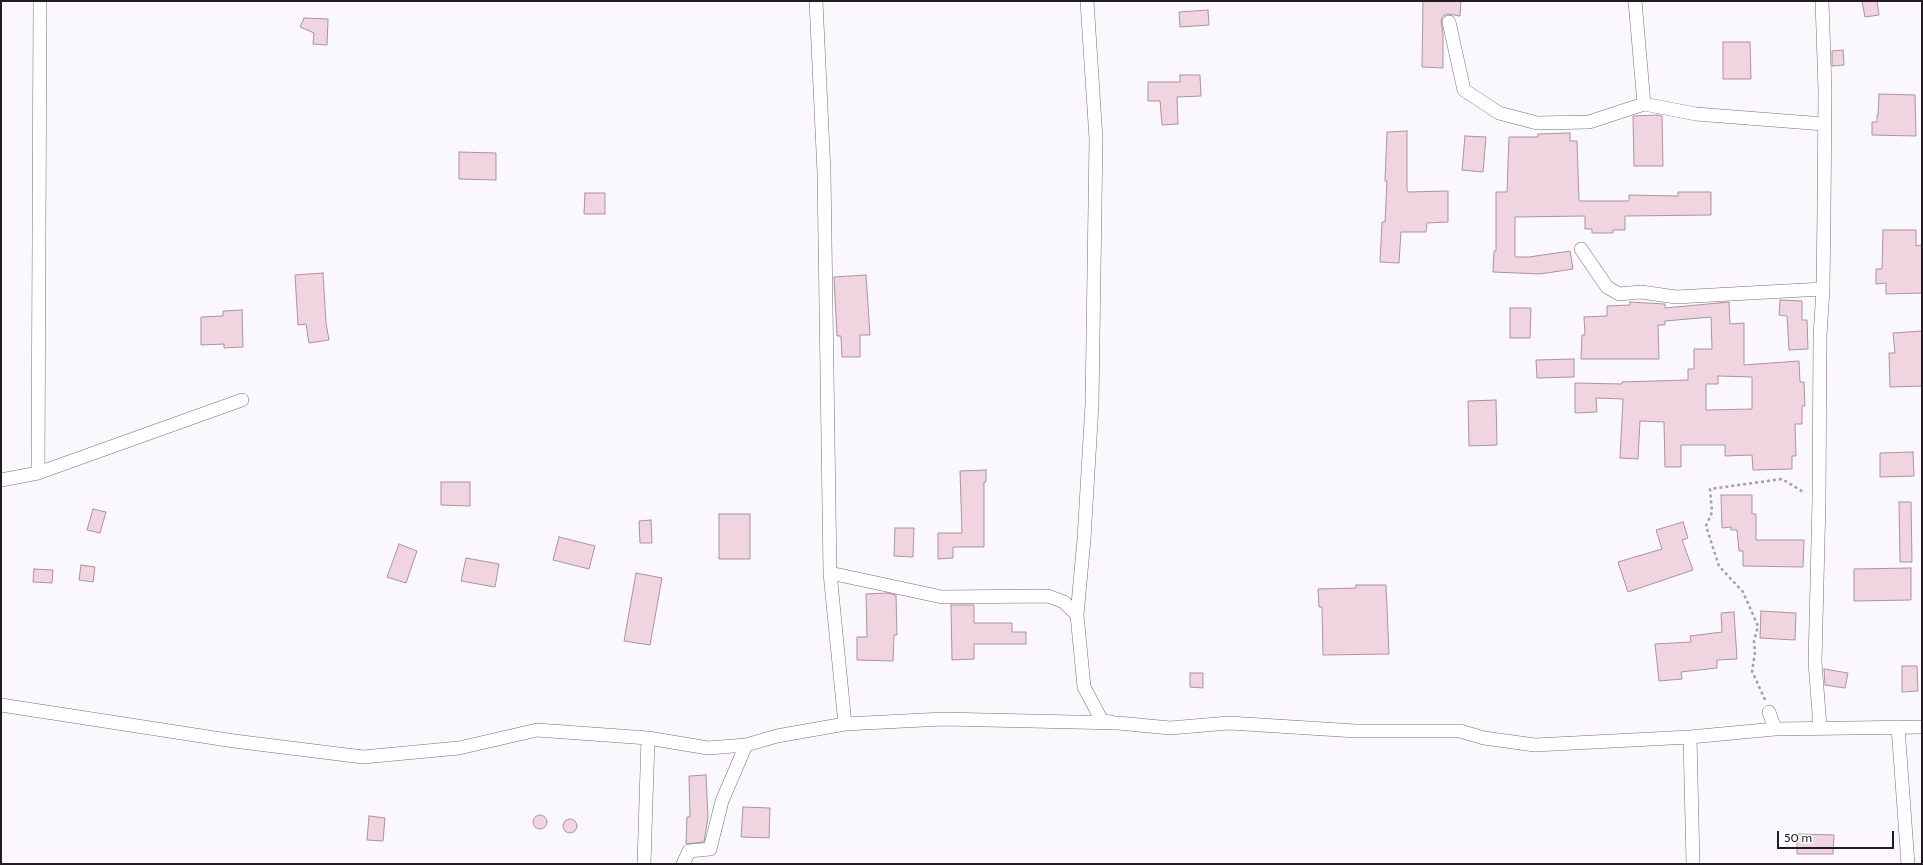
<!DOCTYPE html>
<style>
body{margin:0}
#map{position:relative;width:1923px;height:865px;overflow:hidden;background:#fbf8fd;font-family:Cabin,sans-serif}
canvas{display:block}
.frame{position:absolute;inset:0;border:2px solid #211c24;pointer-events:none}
.scale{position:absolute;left:1777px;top:831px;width:117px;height:18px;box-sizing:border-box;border:2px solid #211c24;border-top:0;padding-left:5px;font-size:12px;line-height:14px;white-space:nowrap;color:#211c24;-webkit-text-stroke:3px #fff;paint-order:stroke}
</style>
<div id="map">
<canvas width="1923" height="865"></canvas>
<div class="frame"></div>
<div class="scale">50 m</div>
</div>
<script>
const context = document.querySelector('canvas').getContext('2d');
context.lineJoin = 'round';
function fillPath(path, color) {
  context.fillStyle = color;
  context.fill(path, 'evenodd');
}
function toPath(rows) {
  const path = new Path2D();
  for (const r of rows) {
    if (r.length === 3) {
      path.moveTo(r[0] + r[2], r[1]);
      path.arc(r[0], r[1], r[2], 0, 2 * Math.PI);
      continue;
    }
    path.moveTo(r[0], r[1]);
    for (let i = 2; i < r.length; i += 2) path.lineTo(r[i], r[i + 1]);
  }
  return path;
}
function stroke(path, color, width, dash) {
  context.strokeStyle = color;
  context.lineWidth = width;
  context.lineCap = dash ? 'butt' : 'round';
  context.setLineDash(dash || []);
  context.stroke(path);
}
const building = toPath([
 [1423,1,1461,1,1460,16,1448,14,1443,16,1441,20,1443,33,1443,68,1422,67,1423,1],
 [1862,1,1877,1,1879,15,1865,17,1862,1],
 [1208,10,1209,25,1180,27,1179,12,1208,10],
 [304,18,328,19,327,45,313,44,314,33,300,27,304,18],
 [1723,42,1750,42,1751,79,1723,79,1723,42],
 [1843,50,1844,65,1832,66,1832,51,1843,50],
 [1180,75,1200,75,1201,96,1177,97,1178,124,1162,125,1160,101,1148,101,1148,82,1180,82,1180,75],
 [1879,94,1915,95,1916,136,1872,135,1872,122,1877,122,1877,115,1878,115,1879,94],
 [1658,115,1662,116,1663,166,1634,166,1633,116,1658,115],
 [1407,131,1407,190,1408,192,1448,191,1448,222,1427,223,1426,232,1401,232,1399,263,1380,262,1382,222,1385,222,1387,181,1385,181,1387,132,1407,131],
 [1570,133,1570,141,1577,141,1579,201,1629,201,1629,195,1678,196,1678,192,1711,192,1711,215,1625,216,1625,230,1613,230,1613,233,1592,233,1592,229,1585,229,1585,216,1515,217,1515,257,1529,257,1570,251,1573,269,1540,274,1493,272,1494,251,1496,251,1496,192,1507,192,1509,137,1538,137,1538,134,1570,133],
 [1465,136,1486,137,1483,172,1462,170,1465,136],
 [459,152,496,153,496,180,459,179,459,152],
 [585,193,605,193,605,214,584,214,585,193],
 [1883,230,1916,230,1916,246,1922,245,1922,293,1886,294,1886,283,1876,284,1876,269,1882,269,1883,230],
 [323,273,326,323,329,340,309,343,306,324,298,325,295,275,323,273],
 [866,275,870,335,860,335,860,357,842,357,841,336,837,336,834,277,866,275],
 [1780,300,1802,301,1802,320,1807,320,1808,349,1789,350,1787,316,1779,315,1780,300],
 [1630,302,1665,304,1665,308,1729,302,1730,324,1744,323,1744,365,1799,361,1800,382,1804,382,1805,406,1802,406,1802,424,1795,424,1796,456,1792,456,1792,469,1753,470,1752,455,1725,456,1725,445,1681,445,1681,467,1665,467,1664,422,1640,421,1638,459,1620,458,1623,399,1596,398,1597,412,1575,413,1575,383,1622,384,1622,382,1688,380,1688,369,1694,369,1694,349,1712,349,1711,317,1665,321,1665,325,1658,325,1659,359,1581,359,1582,335,1585,335,1584,317,1607,316,1607,306,1630,305,1630,302],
 [1718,376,1752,377,1752,409,1706,410,1706,384,1718,384,1718,376],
 [1510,308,1531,308,1530,338,1510,338,1510,308],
 [242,310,243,347,224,348,224,344,201,345,201,317,223,316,223,311,242,310],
 [1922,331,1922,386,1890,387,1889,353,1895,353,1893,333,1922,331],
 [1574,359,1574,377,1537,378,1536,360,1574,359],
 [1496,400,1497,445,1469,446,1468,401,1496,400],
 [1913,452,1914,476,1880,477,1880,453,1913,452],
 [986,470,986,482,984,482,984,547,953,547,953,558,938,559,938,533,962,533,960,471,986,470],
 [441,482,470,482,470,506,441,505,441,482],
 [1721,495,1752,495,1752,514,1756,514,1756,540,1804,540,1803,567,1743,566,1743,551,1739,551,1737,530,1731,530,1731,527,1722,528,1721,495],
 [1899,502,1911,502,1912,562,1900,562,1899,502],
 [93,509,106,512,100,533,87,530,93,509],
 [719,514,750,514,750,559,719,559,719,514],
 [651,520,652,543,640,543,639,521,651,520],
 [1683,522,1688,538,1682,540,1693,570,1628,592,1618,562,1662,549,1656,530,1683,522],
 [895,528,914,528,913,557,894,556,895,528],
 [559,537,595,546,589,569,553,560,559,537],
 [399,544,417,551,406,583,387,577,399,544],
 [466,558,499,564,495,587,461,581,466,558],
 [81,565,95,567,93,582,79,580,81,565],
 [1911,568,1911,600,1854,601,1854,569,1911,568],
 [34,569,53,570,52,583,33,582,34,569],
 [636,573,662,578,650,645,624,641,636,573],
 [1356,585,1386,585,1389,654,1323,655,1322,607,1319,607,1318,589,1356,588,1356,585],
 [887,593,896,595,897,635,894,635,893,661,857,660,857,637,867,637,866,594,887,593],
 [951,605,974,605,974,623,1012,623,1012,632,1026,632,1026,644,974,644,974,659,952,660,951,605],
 [1761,611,1796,613,1795,640,1760,638,1761,611],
 [1734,612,1737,659,1717,660,1717,668,1681,672,1682,679,1659,681,1655,644,1691,642,1690,636,1722,632,1721,613,1734,612],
 [1902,666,1917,666,1918,691,1902,692,1902,666],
 [1824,669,1848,673,1845,688,1825,685,1824,669],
 [1190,673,1203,673,1203,688,1190,687,1190,673],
 [706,775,708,817,704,842,686,844,687,817,690,817,689,776,706,775],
 [743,807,770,808,769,838,741,837,743,807],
 [540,822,7],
 [369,816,385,818,383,841,367,840,369,816],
 [570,826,7],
 [1797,834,1834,835,1833,854,1797,854,1797,834]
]);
const path = toPath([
 [1765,700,1752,671,1755,653,1754,641,1758,626,1743,592,1719,566,1706,526,1712,512,1710,489,1782,479,1805,493]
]);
const minor = toPath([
 [816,1,824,173,830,573,845,724],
 [1087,1,1096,139,1092,404,1084,539,1077,615,1084,687,1102,721,1111,722],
 [1635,1,1644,104],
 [1449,22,1464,90,1499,113,1537,123,1589,122,1644,104,1696,114,1824,124],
 [1581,249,1607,287,1619,294,1641,292,1676,297,1823,289],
 [38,473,40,1],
 [1,480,38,473,242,400],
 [830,573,942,597,1048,596,1064,602,1077,615],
 [1,705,234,741,363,757,459,748,537,730,648,738,708,748,746,745,777,736,845,724,943,719,1118,723,1170,728,1229,723,1356,731,1460,731,1484,738,1535,745,1690,737,1775,729,1922,727],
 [1769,712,1775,729],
 [1820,727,1815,662,1819,501,1820,336,1823,289,1824,211,1825,90,1822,1],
 [1898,727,1908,864],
 [1690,737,1693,864],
 [644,864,648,738],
 [683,864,689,851,710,849,722,801,746,745]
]);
fillPath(building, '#f0d4df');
stroke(building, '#ac939d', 1);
stroke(minor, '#776c7f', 14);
stroke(path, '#a4a0a6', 2.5, [3, 3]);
stroke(minor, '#fff', 13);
</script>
